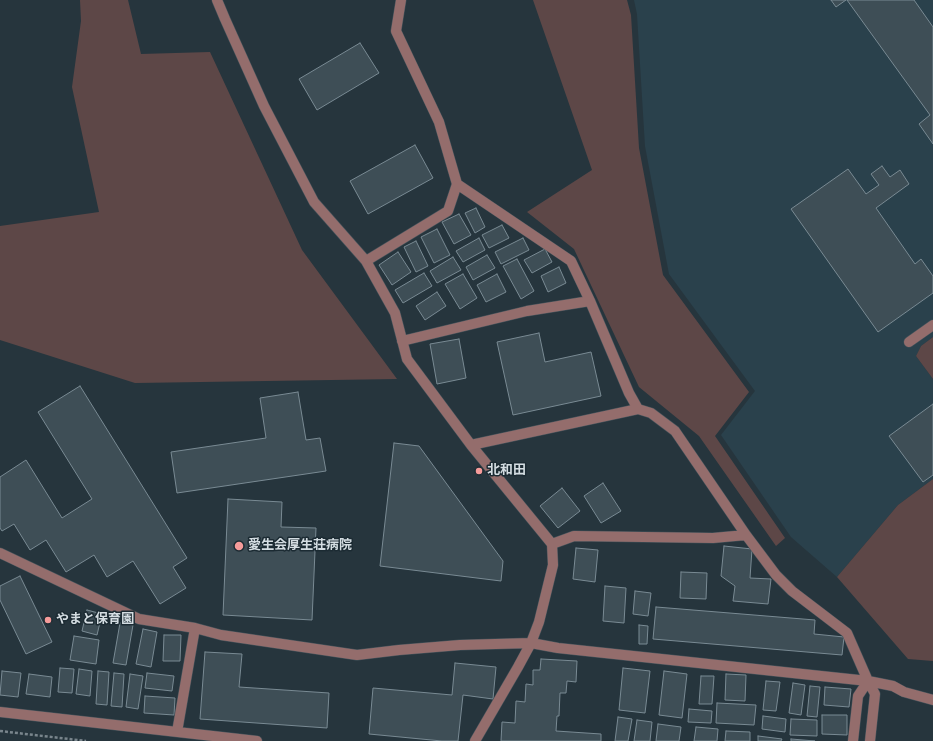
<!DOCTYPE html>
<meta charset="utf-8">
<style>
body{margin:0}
canvas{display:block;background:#26353d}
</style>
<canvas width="933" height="741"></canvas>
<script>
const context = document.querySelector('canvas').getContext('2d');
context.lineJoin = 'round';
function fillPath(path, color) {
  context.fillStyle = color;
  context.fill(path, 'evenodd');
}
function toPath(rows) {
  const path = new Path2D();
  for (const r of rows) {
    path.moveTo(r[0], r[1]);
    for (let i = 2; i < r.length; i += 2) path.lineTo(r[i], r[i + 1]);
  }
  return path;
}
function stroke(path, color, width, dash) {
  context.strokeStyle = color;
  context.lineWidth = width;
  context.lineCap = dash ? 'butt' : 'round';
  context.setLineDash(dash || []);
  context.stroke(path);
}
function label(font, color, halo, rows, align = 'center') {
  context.font = font + ' "DejaVu Sans","Noto Sans JP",sans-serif';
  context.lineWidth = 3;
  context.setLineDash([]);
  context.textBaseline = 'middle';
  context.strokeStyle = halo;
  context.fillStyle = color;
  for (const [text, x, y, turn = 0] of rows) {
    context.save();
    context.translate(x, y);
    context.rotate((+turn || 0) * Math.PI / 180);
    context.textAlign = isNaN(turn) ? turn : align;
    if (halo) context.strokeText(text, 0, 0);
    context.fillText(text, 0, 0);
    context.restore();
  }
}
const built = toPath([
 [634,0,933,0,933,337,921,346,916,356,933,379,933,479,898,505,837,577,791,537,721,435,755,391,669,274,645,146,637,14]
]);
const green = toPath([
 [80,0,128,0,141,54,210,52,302,250,397,379,135,383,0,340,0,226,99,212,72,87,81,21],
 [533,0,627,0,631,15,639,148,663,275,749,392,715,436,785,538,776,546,699,436,639,387,574,249,527,212,592,170],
 [933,337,933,379,916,356,921,346],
 [933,479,933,661,908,659,837,577,898,505]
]);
const building = toPath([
 [831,0,846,0,836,7,831,0],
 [847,0,914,0,933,27,933,144,919,124,930,115,847,0],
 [360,43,379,73,317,110,299,79,360,43],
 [415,145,433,178,368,214,350,181,415,145],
 [882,166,890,177,900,170,909,184,876,208,915,264,921,259,933,276,933,293,878,332,791,209,848,169,866,194,879,185,871,174,882,166],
 [476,208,485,227,475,233,465,213,476,208],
 [459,214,471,235,454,244,442,222,459,214],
 [502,225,509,238,489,248,482,235,502,225],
 [437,229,450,255,434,263,421,237,437,229],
 [479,238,485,250,463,262,456,251,479,238],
 [523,238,529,250,501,264,495,252,523,238],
 [416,241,428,266,416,272,404,247,416,241],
 [545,249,552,262,532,273,524,260,545,249],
 [398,252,411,272,392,285,379,265,398,252],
 [487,255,495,268,473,280,466,267,487,255],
 [453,257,461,270,437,283,430,271,453,257],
 [517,259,534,291,521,299,503,266,517,259],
 [559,267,566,283,548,292,541,276,559,267],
 [424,273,432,286,403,303,395,290,424,273],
 [463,274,477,298,460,309,445,284,463,274],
 [497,274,506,292,486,302,477,285,497,274],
 [437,292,446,306,425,320,416,306,437,292],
 [539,333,545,362,591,352,601,396,513,415,497,342,539,333],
 [459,339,466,378,437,384,430,344,459,339],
 [80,386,187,558,173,567,186,588,160,604,133,561,107,577,94,555,66,572,46,540,30,550,14,524,2,531,0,528,0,477,26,460,62,518,92,499,38,412,80,386],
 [298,392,306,440,320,438,326,471,177,493,171,452,266,438,260,398,298,392],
 [933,404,933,475,923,482,889,436,933,404],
 [394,443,419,446,503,561,501,581,380,566,394,443],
 [603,483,621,511,601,523,584,496,603,483],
 [562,488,580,511,558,528,540,506,562,488],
 [228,499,282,502,281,527,316,528,312,620,223,615,228,499],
 [724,546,752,549,750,578,771,579,768,604,733,601,735,586,721,576,724,546],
 [576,548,598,550,595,582,573,579,576,548],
 [681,572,707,573,706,599,680,598,681,572],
 [20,576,52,642,26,654,0,600,0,586,20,576],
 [605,586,626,588,624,623,603,621,605,586],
 [635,591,651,593,648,616,633,614,635,591],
 [656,607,815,620,814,634,844,637,842,655,653,639,656,607],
 [87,610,102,614,97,635,82,631,87,610],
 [120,623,133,625,126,665,113,663,120,623],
 [639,625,648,626,647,644,639,644,639,625],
 [143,629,157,632,151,667,136,664,143,629],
 [164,635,181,635,180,661,163,661,164,635],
 [74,636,99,640,96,664,70,660,74,636],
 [205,652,242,654,239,687,329,693,327,728,200,719,205,652],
 [541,659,577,661,576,682,567,681,566,693,560,693,559,716,557,716,556,731,601,734,601,741,501,741,502,722,515,723,516,701,525,702,526,684,533,685,533,670,540,670,541,659],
 [455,663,496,667,493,699,463,695,458,741,442,741,369,734,373,688,452,695,455,663],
 [60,668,74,669,72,693,58,692,60,668],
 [623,668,650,671,645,713,619,710,623,668],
 [79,669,92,671,90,696,76,694,79,669],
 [2,671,21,673,18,697,0,695,2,671],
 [98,671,109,672,107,705,96,704,98,671],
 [664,671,687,674,682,718,659,715,664,671],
 [114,673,124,674,122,707,111,706,114,673],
 [147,673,174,676,172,691,145,688,147,673],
 [29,674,52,677,50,697,26,694,29,674],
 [130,674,143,676,138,709,126,707,130,674],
 [726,674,746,675,745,701,725,700,726,674],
 [701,676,714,676,712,704,699,704,701,676],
 [766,681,780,682,776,711,763,710,766,681],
 [793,683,805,685,801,715,789,713,793,683],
 [810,686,820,687,817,717,807,716,810,686],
 [825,687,851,689,849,707,824,705,825,687],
 [145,696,175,698,174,715,144,713,145,696],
 [717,703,756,705,754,725,716,723,717,703],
 [689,709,712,711,711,723,688,722,689,709],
 [822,715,847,715,847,735,822,734,822,715],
 [763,716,786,719,785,732,762,729,763,716],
 [618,717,632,719,628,741,615,741,618,717],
 [791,719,817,720,817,736,790,735,791,719],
 [637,720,652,722,650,741,634,741,637,720],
 [658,724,681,727,679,741,656,741,658,724],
 [696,727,718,729,717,741,694,741,696,727],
 [726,731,750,732,750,741,725,741,726,731],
 [758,736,782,739,781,741,758,741,758,736],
 [791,739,815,741,791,741,791,739]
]);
const path = toPath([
 [0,731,86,741]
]);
const minor = toPath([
 [217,0,225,19,264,106,314,202,366,261,395,313,407,359,471,445,552,544,553,565,539,622,531,643,518,667,475,741],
 [457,184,571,261,590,301,629,393,638,409,651,413,675,431,746,535,776,575,792,591,847,633,868,681,875,694,870,741],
 [366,261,448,211,457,184,439,122,396,31,401,0],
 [402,341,527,311,590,301],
 [909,342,933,325],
 [471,445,638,409],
 [552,544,574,536,713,538,746,535],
 [0,553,139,619,195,628,221,635,357,655,399,650,460,645,531,643,558,648,868,681,893,686,904,692,933,700],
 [0,712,257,741],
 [177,732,195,628],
 [853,741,858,696,868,681]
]);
const markers = [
 [479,471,4,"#f59b9a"],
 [239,546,5,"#f59b9a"],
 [48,620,4,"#f59b9a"]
];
const poiNames = [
 ["北和田",487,471],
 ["愛生会厚生荘病院",248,546],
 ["やまと保育園",56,620]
];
fillPath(built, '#2a414c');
fillPath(green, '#5d4747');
fillPath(building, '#3e4e56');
stroke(building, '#798a93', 1);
stroke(minor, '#45535b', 11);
stroke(path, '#79858c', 2.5, [3, 2]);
stroke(minor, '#946d6c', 10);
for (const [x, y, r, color] of markers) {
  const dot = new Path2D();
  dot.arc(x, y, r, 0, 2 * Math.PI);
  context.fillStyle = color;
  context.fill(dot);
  stroke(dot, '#1c2b33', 1.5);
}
label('bold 13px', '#d4dde2', '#1c2b33', poiNames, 'left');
</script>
